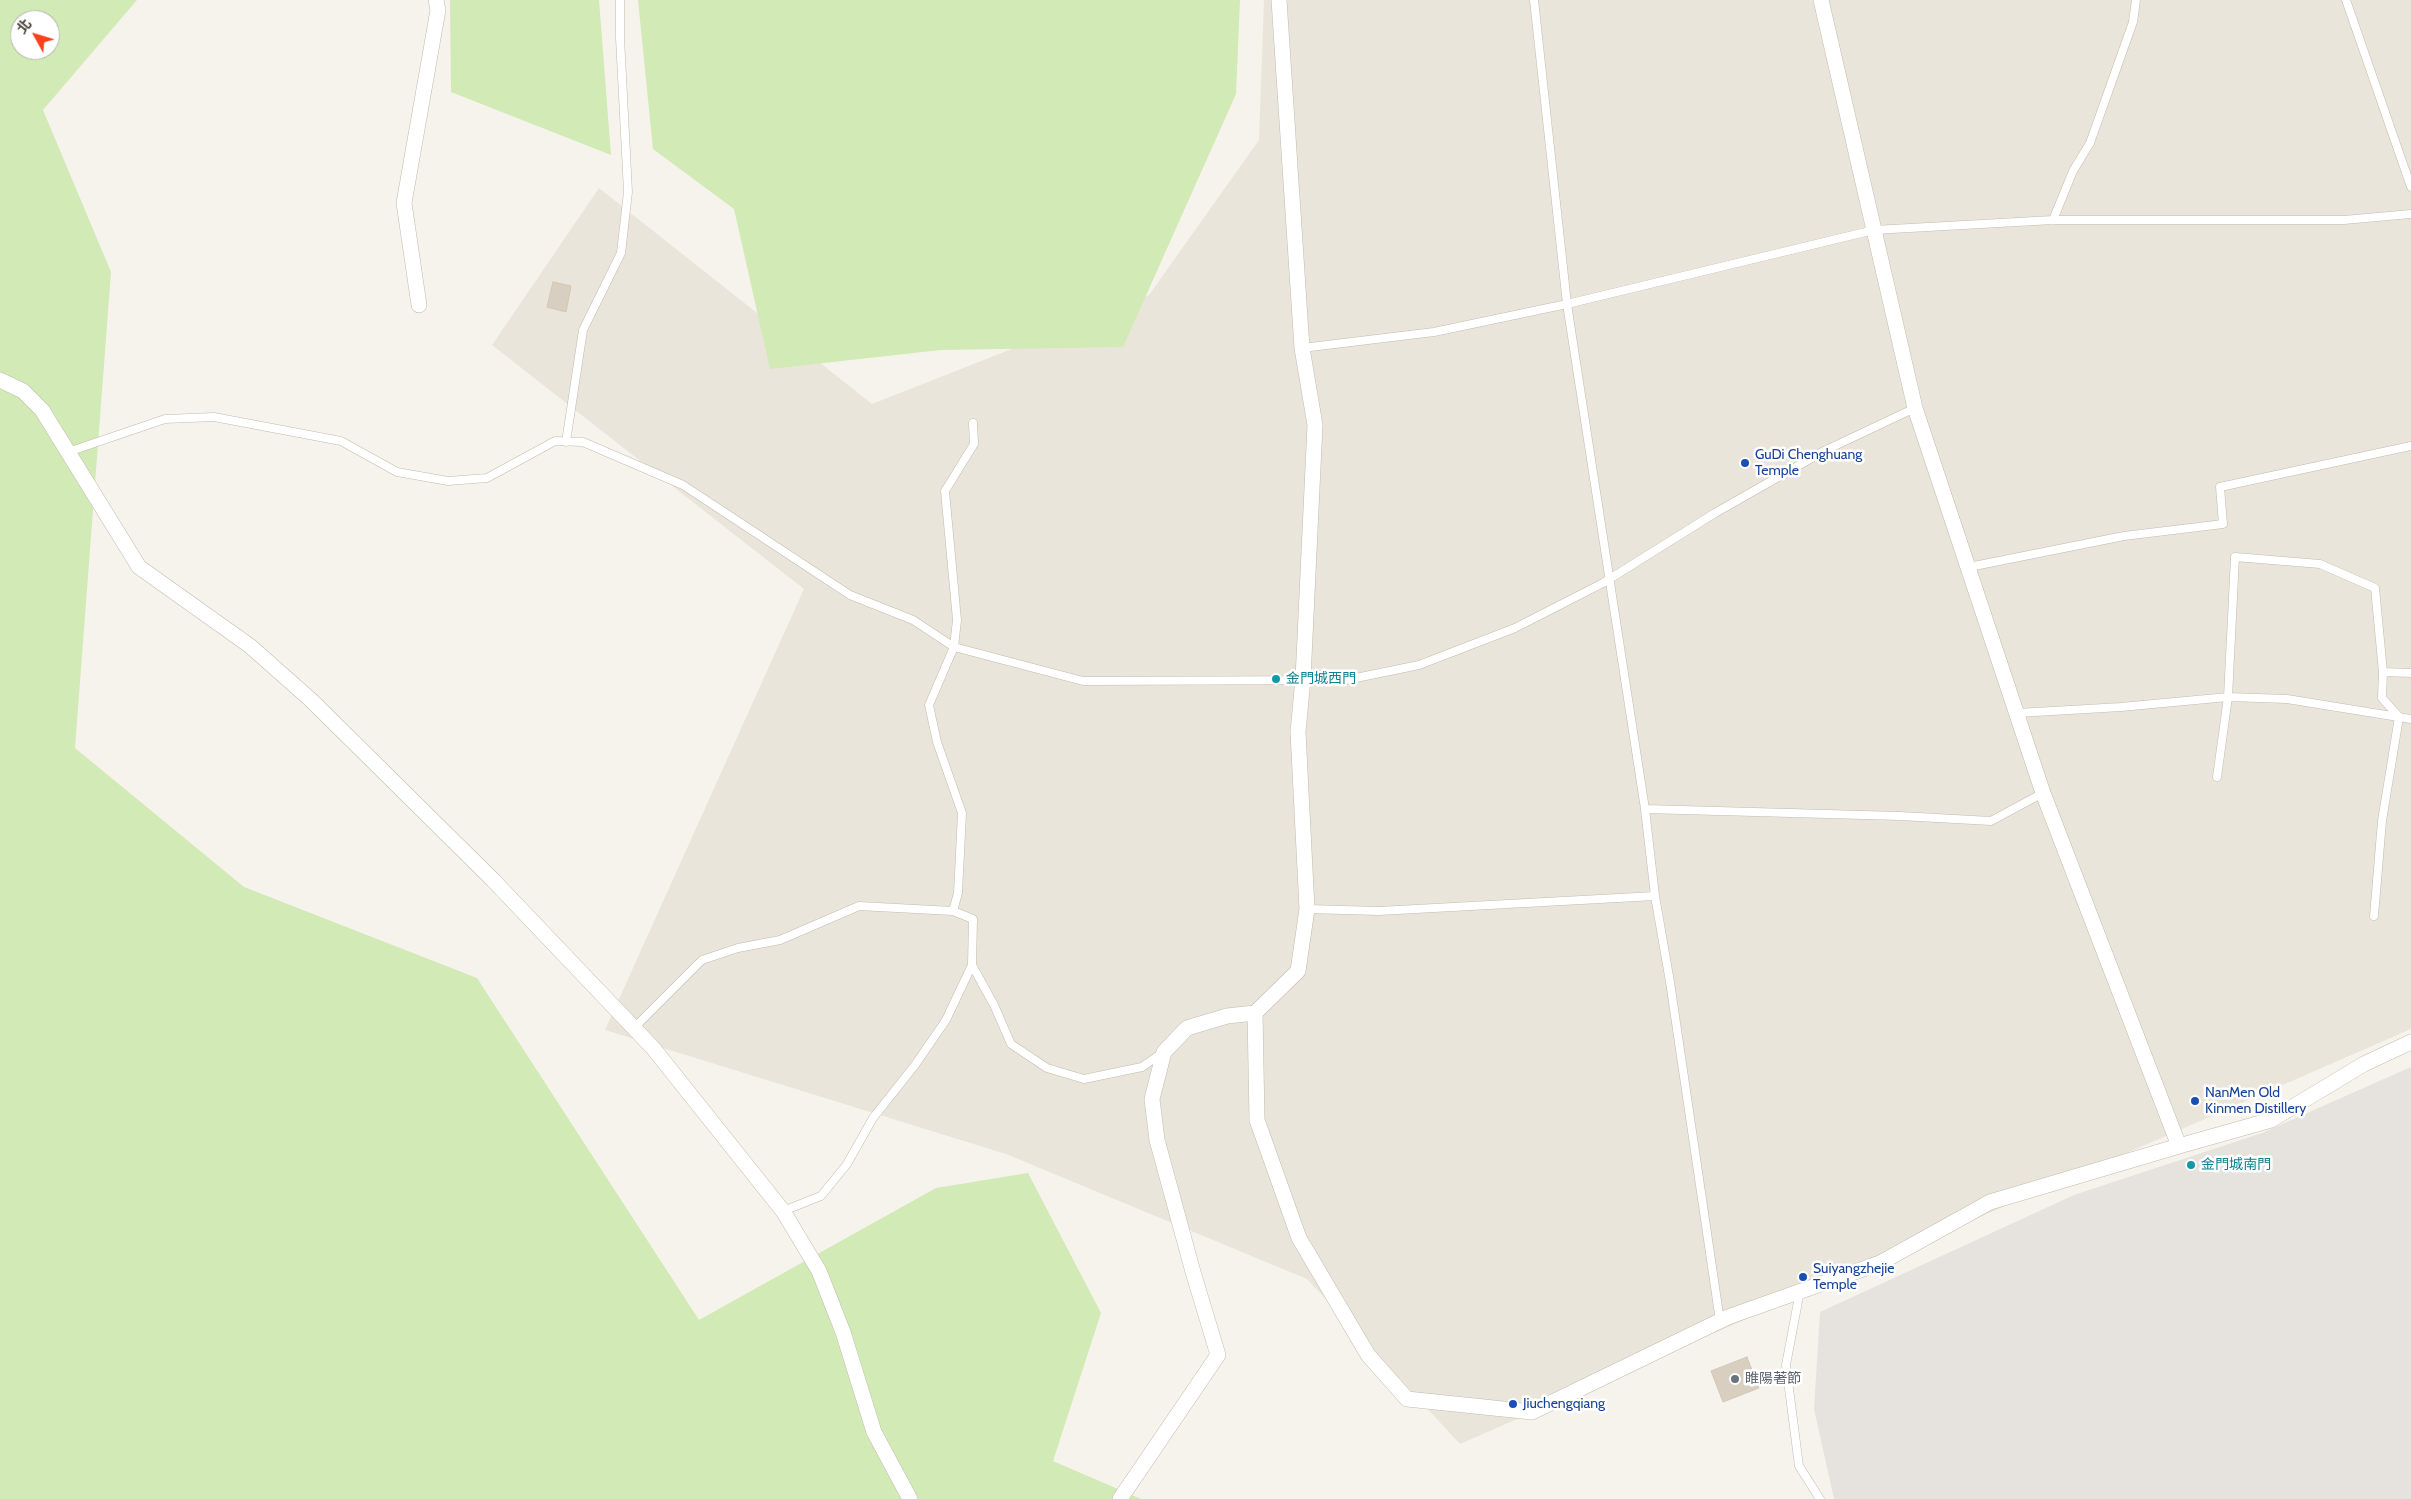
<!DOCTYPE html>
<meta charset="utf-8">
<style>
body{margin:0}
#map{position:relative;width:2411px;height:1499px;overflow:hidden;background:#f6f3ec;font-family:Cabin,"Noto Sans TC",sans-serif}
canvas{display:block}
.north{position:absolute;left:10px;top:10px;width:50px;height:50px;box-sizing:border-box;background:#fff;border:1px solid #b7b4b0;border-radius:50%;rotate:309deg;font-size:14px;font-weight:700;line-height:20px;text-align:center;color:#4b4439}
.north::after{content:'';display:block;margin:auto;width:18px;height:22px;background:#fc3f1d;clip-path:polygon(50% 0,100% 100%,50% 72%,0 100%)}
</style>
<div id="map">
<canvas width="2411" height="1499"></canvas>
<div class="north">北</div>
</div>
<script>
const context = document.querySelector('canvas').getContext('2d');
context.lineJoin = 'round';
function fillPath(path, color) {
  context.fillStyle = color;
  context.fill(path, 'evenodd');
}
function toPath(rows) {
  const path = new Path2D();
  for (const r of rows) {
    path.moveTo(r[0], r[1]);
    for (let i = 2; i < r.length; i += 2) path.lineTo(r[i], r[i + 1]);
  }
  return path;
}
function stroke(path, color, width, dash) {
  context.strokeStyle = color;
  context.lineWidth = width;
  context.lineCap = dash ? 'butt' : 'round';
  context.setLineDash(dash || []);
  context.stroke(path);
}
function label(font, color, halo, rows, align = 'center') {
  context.font = font + ' Cabin,"Noto Sans TC",sans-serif';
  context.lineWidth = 5;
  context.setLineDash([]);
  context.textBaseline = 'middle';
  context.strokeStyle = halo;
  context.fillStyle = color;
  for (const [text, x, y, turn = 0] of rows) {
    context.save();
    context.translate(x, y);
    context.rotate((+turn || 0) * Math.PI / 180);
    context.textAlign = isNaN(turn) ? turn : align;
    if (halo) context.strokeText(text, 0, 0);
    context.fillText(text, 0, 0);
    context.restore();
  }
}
const residential = toPath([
 [1264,0,2411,0,2411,1029,1460,1444,1307,1279,1006,1154,605,1030,804,589,492,345,599,188,872,404,1149,295,1259,140]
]);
const industrial = toPath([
 [2411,1067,2411,1499,1834,1499,1814,1409,1820,1312,2074,1195,2262,1133]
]);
const green = toPath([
 [0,0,137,0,43,110,111,272,75,748,244,887,477,978,699,1320,936,1188,1028,1173,1101,1313,1053,1461,1141,1499,0,1499],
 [20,20,50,20,50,50,20,50],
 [450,0,599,0,611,155,451,92],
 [638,0,1240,0,1236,94,1123,347,941,350,770,369,734,209,653,149]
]);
const building = toPath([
 [553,282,571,286,566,312,547,307,553,282],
 [1747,1357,1759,1388,1723,1402,1711,1371,1747,1357]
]);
const lane = toPath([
 [1534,0,1567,304,1645,809,1655,896,1670,982,1720,1321],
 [2346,0,2411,187],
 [2053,220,2073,171,2090,143,2133,22,2136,0],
 [1302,348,1434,332,1567,304,1874,230,2053,220,2344,220,2411,214],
 [566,442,583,330,621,253,628,192,620,38,620,0],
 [68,452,165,419,214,417,341,441,397,472,448,481,487,478,555,441,583,442,683,485,850,595,913,620,954,647,1083,681,1346,680,1419,665,1515,628,1603,583,1715,513,1824,451,1915,408],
 [1969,567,2124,536,2223,524,2220,487,2411,446],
 [2383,672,2411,673],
 [2018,713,2121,707,2228,697,2287,699,2411,719],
 [2217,777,2228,697,2235,557,2320,564,2375,588,2383,672,2382,698,2399,717,2382,821,2374,916],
 [1645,809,1900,816,1991,821,2043,793],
 [1307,909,1379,911,1655,896],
 [972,965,994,1005,1011,1044,1047,1068,1084,1079,1142,1067,1162,1053],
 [634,1028,702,960,738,948,780,940,859,906,953,911,958,893,962,813,937,742,929,705,954,647,957,620,945,491,974,444,973,423],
 [783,1211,821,1196,847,1164,873,1118,915,1065,946,1020,972,965,973,919,953,911],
 [1800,1291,1786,1365,1799,1466,1820,1499]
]);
const street = toPath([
 [1279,0,1302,348,1315,425,1303,679,1298,732,1307,909,1298,971,1255,1013,1257,1120,1299,1238,1368,1355,1407,1399,1532,1412,1728,1317,1880,1263,1990,1202,2179,1146],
 [1821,0,1915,408,2043,793,2179,1146,2271,1120,2364,1064,2411,1042],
 [419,305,404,203,438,10,436,0],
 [0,380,23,391,42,410,139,567,250,646,311,700,493,880,653,1048,783,1211,819,1271,843,1332,874,1432,910,1499],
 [1120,1499,1218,1355,1193,1272,1157,1140,1152,1099,1164,1052,1187,1028,1227,1016,1255,1013]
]);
const markers = [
 [1745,463,5,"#1a4fb4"],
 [1276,679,5,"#0f9aa8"],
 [2195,1101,5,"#1a4fb4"],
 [2191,1165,5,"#0f9aa8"],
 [1803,1277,5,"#1a4fb4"],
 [1735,1379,5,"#6b7280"],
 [1513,1404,5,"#1a4fb4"]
];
const transitNames = [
 ["GuDi Chenghuang",1755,455],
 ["Temple",1755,471],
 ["NanMen Old",2205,1093],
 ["Kinmen Distillery",2205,1109],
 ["Suiyangzhejie",1813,1269],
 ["Temple",1813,1285],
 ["Jiuchengqiang",1523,1404]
];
const cultureNames = [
 ["金門城西門",1286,679],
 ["金門城南門",2201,1165]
];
const worshipNames = [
 ["睢陽著節",1745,1379]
];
fillPath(residential, '#eae5da');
fillPath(industrial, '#e6e2dd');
fillPath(green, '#d2eab5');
fillPath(building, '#d8cfc1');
stroke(building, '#d3c7b4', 1);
stroke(lane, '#c2bbae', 9);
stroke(street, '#c2bbae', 16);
stroke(lane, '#fff', 8);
stroke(street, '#fff', 15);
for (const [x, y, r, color] of markers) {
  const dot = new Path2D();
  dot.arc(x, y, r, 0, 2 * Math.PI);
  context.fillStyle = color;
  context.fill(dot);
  stroke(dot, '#fff', 2);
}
label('14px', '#164399', '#fff', transitNames, 'left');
label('14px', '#0d838f', '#fff', cultureNames, 'left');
label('14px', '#5b616d', '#fff', worshipNames, 'left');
</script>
